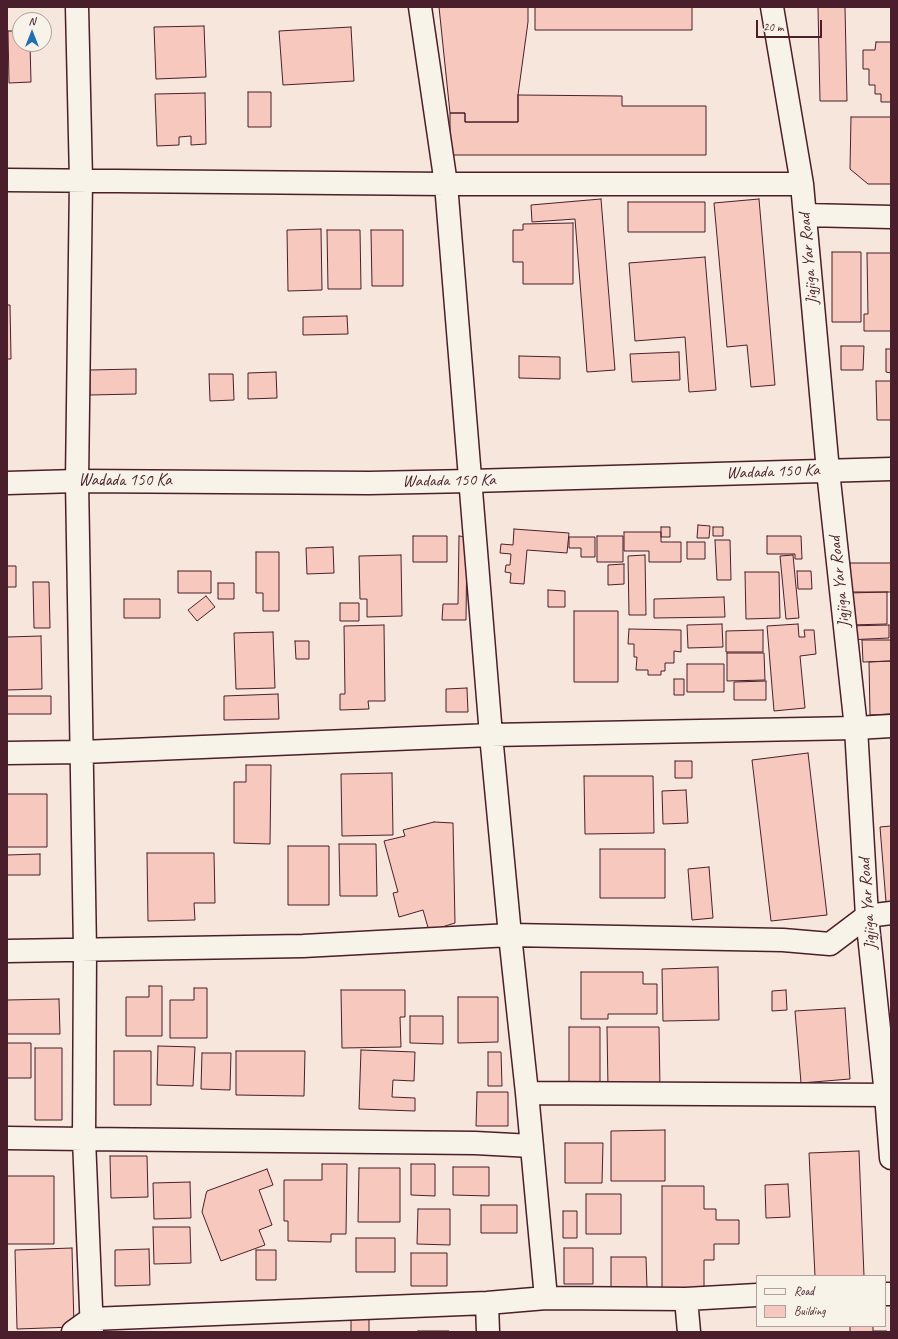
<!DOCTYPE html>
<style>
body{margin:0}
#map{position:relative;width:898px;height:1339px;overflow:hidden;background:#f7e6db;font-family:Caveat,sans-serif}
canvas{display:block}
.frame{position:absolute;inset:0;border:8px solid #4a1f2b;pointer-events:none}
.legend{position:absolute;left:756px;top:1275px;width:130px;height:52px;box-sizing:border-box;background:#f7f3e8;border:1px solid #b29e9c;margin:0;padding:5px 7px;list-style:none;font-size:12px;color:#4a1f2b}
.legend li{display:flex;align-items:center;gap:8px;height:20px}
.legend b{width:20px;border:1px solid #b29e9c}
.north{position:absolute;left:12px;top:12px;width:40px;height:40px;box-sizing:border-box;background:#f7f3e8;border:1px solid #b29e9c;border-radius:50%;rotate:0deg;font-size:11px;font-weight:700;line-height:16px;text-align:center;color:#4a1f2b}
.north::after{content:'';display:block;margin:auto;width:14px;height:18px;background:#1f6fb2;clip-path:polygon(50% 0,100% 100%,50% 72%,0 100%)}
.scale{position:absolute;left:756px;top:20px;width:66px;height:18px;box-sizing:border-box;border:2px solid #4a1f2b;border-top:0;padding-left:5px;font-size:12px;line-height:14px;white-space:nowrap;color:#4a1f2b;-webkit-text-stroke:3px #f7f3e8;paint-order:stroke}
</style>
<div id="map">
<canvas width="898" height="1339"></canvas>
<div class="frame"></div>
<ul class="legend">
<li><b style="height:5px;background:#f7f3e8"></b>Road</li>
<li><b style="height:11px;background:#f7c8bd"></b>Building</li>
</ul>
<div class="north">N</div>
<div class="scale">20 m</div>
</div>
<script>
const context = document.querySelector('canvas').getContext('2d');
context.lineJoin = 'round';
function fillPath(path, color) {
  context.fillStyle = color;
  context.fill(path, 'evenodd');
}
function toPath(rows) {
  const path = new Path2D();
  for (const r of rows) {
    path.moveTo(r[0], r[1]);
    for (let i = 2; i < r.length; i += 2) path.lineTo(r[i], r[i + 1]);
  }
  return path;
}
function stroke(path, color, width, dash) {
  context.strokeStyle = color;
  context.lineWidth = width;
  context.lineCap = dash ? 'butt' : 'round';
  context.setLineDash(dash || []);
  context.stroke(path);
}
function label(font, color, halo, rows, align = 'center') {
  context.font = font + ' Caveat,sans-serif';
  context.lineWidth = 3.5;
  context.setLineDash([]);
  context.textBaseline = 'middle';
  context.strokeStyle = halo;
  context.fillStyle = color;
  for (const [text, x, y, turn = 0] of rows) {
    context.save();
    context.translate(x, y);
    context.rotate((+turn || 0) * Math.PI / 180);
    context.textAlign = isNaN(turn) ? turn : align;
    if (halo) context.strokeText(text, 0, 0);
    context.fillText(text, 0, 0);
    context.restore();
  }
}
const building = toPath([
 [439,7,528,7,528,22,518,95,518,122,465,122,465,113,450,113,439,7],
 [535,7,692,7,692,30,535,30,535,7],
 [818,7,845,7,847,101,820,101,818,7],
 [204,26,206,77,156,79,154,27,204,26],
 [351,27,354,81,283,85,279,31,351,27],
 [8,31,20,31,20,44,30,44,31,82,9,83,8,31],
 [876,42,891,42,891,102,881,102,881,94,875,94,875,85,869,85,869,69,863,69,863,50,875,50,876,42],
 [248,92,271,92,271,127,248,127,248,92],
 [205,93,206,144,191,145,191,136,179,137,179,145,157,146,155,94,205,93],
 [518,95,622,96,622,106,706,106,706,155,450,155,450,113,465,113,465,122,518,122,518,95],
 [851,117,891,117,891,184,868,184,850,169,851,117],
 [601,199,615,370,587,372,575,219,532,222,531,205,601,199],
 [759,199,775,385,751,387,747,345,727,347,714,203,759,199],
 [628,202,705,202,705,232,628,232,628,202],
 [573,223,573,284,523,284,523,262,513,262,513,230,523,230,523,224,573,223],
 [321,229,322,290,288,291,287,230,321,229],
 [327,230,360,230,361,289,328,289,327,230],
 [371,230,403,230,403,286,372,286,371,230],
 [832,252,861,252,861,322,832,322,832,252],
 [867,253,891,253,891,331,864,331,864,314,868,314,867,253],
 [705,257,716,390,689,392,685,337,635,341,629,263,705,257],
 [7,305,10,305,11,359,7,359,7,305],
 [347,316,348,334,303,335,303,317,347,316],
 [841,346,864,346,863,370,841,370,841,346],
 [886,349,891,349,891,373,886,372,886,349],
 [679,352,680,380,632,382,630,354,679,352],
 [519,356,560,357,560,379,519,378,519,356],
 [136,369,136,394,90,395,90,370,136,369],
 [276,372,277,398,248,399,248,373,276,372],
 [209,374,233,374,234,400,210,401,209,374],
 [876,381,891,381,891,420,877,420,876,381],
 [698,525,710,526,709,538,697,538,698,525],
 [661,527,670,527,670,537,661,537,661,527],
 [713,527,723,527,723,536,713,536,713,527],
 [514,529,569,533,567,553,527,550,524,584,510,583,511,573,505,572,506,565,510,565,511,554,500,553,501,544,513,545,514,529],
 [624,532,661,532,661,542,681,542,681,562,649,562,649,551,624,551,624,532],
 [413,536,447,536,447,562,413,562,413,536],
 [459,536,467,537,466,620,442,620,443,604,458,604,459,536],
 [597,536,623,536,623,562,597,562,597,536],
 [767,536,801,536,802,559,795,559,795,554,767,554,767,536],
 [569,537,595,537,595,557,581,557,581,548,569,548,569,537],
 [715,540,730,540,731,580,717,580,715,540],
 [687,542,705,542,705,559,687,559,687,542],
 [333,547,334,573,307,574,306,548,333,547],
 [256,552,279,552,279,611,263,611,263,593,256,593,256,552],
 [401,555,402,616,367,617,367,599,360,599,359,556,401,555],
 [645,555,646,615,629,615,628,556,645,555],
 [793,555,799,618,786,619,780,556,793,555],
 [850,563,891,563,891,592,850,592,850,563],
 [624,564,624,584,608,585,608,565,624,564],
 [7,566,16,566,16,587,7,587,7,566],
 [178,571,211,571,211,593,178,593,178,571],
 [797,571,811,571,812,589,798,589,797,571],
 [745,572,779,572,780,618,746,619,745,572],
 [33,582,49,582,50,628,34,628,33,582],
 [218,583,234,583,234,599,218,599,218,583],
 [548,590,565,591,565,607,548,607,548,590],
 [887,592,887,624,849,625,848,593,887,592],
 [206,596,215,607,197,621,188,610,206,596],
 [724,597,725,617,654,618,654,599,724,597],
 [124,599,160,599,160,618,124,618,124,599],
 [340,603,359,603,359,621,340,621,340,603],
 [574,611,618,611,618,682,574,682,574,611],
 [722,624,723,647,688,648,687,625,722,624],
 [798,624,799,637,805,637,804,630,814,630,816,654,800,656,805,708,774,711,767,626,798,624],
 [384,625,385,701,368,701,369,709,340,710,340,694,345,694,344,626,384,625],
 [889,625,889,638,847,640,847,626,889,625],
 [629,629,681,630,681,652,674,651,674,663,665,663,665,671,661,671,661,675,648,675,648,670,636,670,637,657,634,657,634,644,628,644,629,629],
 [763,630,763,652,726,652,726,631,763,630],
 [273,632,275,688,236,689,234,633,273,632],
 [41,636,42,689,7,690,7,637,41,636],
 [862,640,891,640,891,661,863,662,862,640],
 [295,641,309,641,309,659,296,659,295,641],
 [727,653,764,653,765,680,727,681,727,653],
 [891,661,891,714,870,715,869,662,891,661],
 [687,664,724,664,724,692,687,692,687,664],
 [674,679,684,679,684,695,674,695,674,679],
 [766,681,766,700,734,700,734,682,766,681],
 [467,688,468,712,446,712,446,689,467,688],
 [278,694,279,719,224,720,224,696,278,694],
 [7,696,51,696,51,714,7,714,7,696],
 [808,753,827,915,771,921,752,760,808,753],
 [675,761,692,761,692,778,675,778,675,761],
 [246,765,271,765,270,844,234,843,234,782,246,782,246,765],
 [392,773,393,835,342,836,341,774,392,773],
 [584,776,653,776,654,833,585,834,584,776],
 [686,790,688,823,663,824,662,791,686,790],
 [7,794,47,794,47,847,7,847,7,794],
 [434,822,453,823,455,923,429,931,423,910,399,917,393,893,398,892,384,841,405,836,403,830,434,822],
 [891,826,891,902,886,902,880,827,891,826],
 [339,844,376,844,377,896,340,896,339,844],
 [288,846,329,846,329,905,288,905,288,846],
 [600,849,665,849,665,898,600,898,600,849],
 [147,853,214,853,215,903,194,903,195,920,148,921,147,853],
 [40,854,40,875,7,875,7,855,40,854],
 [709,867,713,918,692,920,688,869,709,867],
 [718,967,719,1020,663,1021,662,969,718,967],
 [581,972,643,972,643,984,657,984,657,1014,608,1014,608,1019,581,1019,581,972],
 [149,986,162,986,162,1036,126,1036,126,997,149,997,149,986],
 [194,988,207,988,207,1038,170,1038,170,1000,194,1000,194,988],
 [341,990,405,990,405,1017,400,1017,401,1047,342,1048,341,990],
 [786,990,787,1010,772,1011,772,991,786,990],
 [458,997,498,997,498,1042,458,1043,458,997],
 [59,999,60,1034,7,1034,7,1000,59,999],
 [845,1008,850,1079,801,1083,795,1011,845,1008],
 [410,1016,443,1016,443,1044,410,1043,410,1016],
 [569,1027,600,1027,600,1090,569,1090,569,1027],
 [607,1027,659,1027,660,1089,608,1089,607,1027],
 [7,1043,31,1043,31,1078,7,1078,7,1043],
 [158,1046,195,1047,193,1086,157,1085,158,1046],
 [35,1048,62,1048,62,1120,35,1120,35,1048],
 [361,1050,415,1052,414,1081,393,1080,392,1097,415,1098,415,1111,359,1109,361,1050],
 [114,1051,151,1051,151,1105,114,1105,114,1051],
 [236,1051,305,1051,304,1096,236,1095,236,1051],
 [488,1052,501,1052,502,1086,488,1086,488,1052],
 [202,1053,231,1053,230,1090,201,1089,202,1053],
 [477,1092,508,1092,508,1126,476,1126,477,1092],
 [665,1130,665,1181,611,1181,611,1131,665,1130],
 [565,1143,603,1143,602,1183,565,1183,565,1143],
 [859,1151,864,1276,815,1276,809,1153,859,1151],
 [110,1156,147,1156,148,1197,111,1198,110,1156],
 [322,1164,347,1164,346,1234,331,1234,331,1242,288,1241,288,1221,284,1221,284,1180,322,1180,322,1164],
 [411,1164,435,1164,435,1196,411,1195,411,1164],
 [453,1167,489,1167,489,1196,453,1195,453,1167],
 [359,1168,400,1168,400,1222,358,1222,359,1168],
 [267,1169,273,1185,259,1190,272,1225,259,1230,265,1245,221,1261,202,1212,206,1194,207,1191,267,1169],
 [7,1176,54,1176,54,1244,7,1244,7,1176],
 [190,1182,191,1218,154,1219,153,1183,190,1182],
 [788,1184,790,1217,766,1218,765,1185,788,1184],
 [662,1186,704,1186,704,1209,716,1209,716,1220,739,1220,739,1244,714,1244,714,1260,704,1260,704,1292,662,1292,662,1186],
 [586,1194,621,1194,621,1234,586,1234,586,1194],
 [481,1205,517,1205,517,1233,481,1233,481,1205],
 [418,1209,450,1209,450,1245,417,1244,418,1209],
 [563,1211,577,1211,577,1238,563,1238,563,1211],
 [153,1227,190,1227,191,1263,154,1264,153,1227],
 [356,1238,395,1238,395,1272,356,1272,356,1238],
 [72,1248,74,1327,17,1329,15,1250,72,1248],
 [564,1248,593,1248,593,1284,564,1284,564,1248],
 [149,1249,150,1285,115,1286,115,1250,149,1249],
 [256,1250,276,1250,276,1280,256,1280,256,1250],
 [411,1253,447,1253,447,1286,411,1286,411,1253],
 [611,1257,646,1257,647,1288,611,1289,611,1257],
 [351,1318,369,1318,369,1332,351,1332,351,1318],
 [850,1326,873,1326,873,1331,887,1331,887,1332,850,1332,850,1326],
 [418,1331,449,1331,449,1332,418,1332,418,1331]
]);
const minor = toPath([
 [77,7,81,180,77,481,85,950,84,1139,92,1332],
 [420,7,446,184,491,735,510,935,527,1093,546,1298],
 [772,7,802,184,828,471],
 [7,180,446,184,802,184],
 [805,215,891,217],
 [7,753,82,752,491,735,856,728,891,726],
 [7,951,303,946,510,935,783,940,830,944,867,916,891,913],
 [527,1093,891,1095],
 [7,1138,84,1139,475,1143,532,1146],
 [885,1294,891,1294],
 [686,1299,689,1332],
 [487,1303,488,1332],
 [73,1332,91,1319,487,1303,546,1298,686,1299,757,1295]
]);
const tertiary = toPath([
 [828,471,856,728,867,916,886,1095,891,1158],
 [7,483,77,481,369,483,471,481,891,469]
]);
const streetNames = [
 ["Jigjiga Yar Road",809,259,-95],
 ["Wadada 150 Ka",773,472,-2],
 ["Wadada 150 Ka",125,481],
 ["Wadada 150 Ka",449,481,-1],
 ["Jigjiga Yar Road",840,582,-96],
 ["Jigjiga Yar Road",868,904,-94]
];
fillPath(building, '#f7c8bd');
stroke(building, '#4a1f2b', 1);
stroke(minor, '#4a1f2b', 25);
stroke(tertiary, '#4a1f2b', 25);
stroke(minor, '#f7f3e8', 22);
stroke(tertiary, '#f7f3e8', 22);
label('17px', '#4a1f2b', '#f7f3e8', streetNames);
</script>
